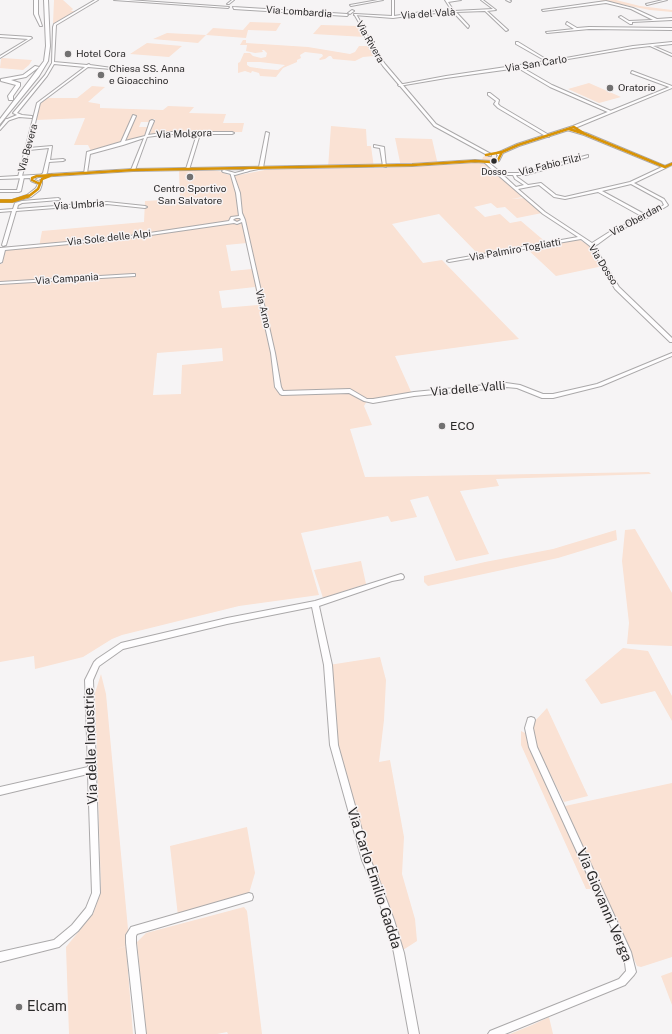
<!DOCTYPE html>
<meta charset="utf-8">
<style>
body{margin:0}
canvas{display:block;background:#f6f4f5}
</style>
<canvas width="672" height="1034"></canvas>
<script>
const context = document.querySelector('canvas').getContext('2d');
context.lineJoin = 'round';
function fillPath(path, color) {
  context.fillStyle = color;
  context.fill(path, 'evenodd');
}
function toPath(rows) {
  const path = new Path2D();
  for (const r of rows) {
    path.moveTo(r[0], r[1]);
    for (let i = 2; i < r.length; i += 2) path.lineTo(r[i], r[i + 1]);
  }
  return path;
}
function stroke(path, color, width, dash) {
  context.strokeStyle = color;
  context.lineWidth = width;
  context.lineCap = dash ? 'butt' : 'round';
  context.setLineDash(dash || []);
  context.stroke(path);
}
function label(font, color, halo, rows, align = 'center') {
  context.font = font + ' "Public Sans",sans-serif';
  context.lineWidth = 3;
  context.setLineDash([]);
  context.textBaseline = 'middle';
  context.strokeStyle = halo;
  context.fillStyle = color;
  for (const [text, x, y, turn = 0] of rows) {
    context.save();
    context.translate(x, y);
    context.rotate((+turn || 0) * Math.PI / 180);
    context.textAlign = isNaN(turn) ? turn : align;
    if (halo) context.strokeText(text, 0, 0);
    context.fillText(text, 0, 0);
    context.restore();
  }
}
const green = toPath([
 [54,0,63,0,73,9,71,11,75,11,53,24],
 [599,0,616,0,640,6,672,10,672,12,650,10],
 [250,22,281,23,276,31,248,30,246,38,206,35,198,43,153,39,167,33,206,35,213,28,243,30],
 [321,25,358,26,365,37,313,34],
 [243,40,246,40,246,43,308,47,350,54,355,52,359,46,368,46,374,56,363,57,355,61,333,59,331,56,329,56,325,59,320,60,319,59,323,56,322,54,305,52,300,55,301,58,297,60,297,62,283,68,276,77,260,76,259,73,252,71,251,73,245,71,238,73,238,63,240,62,244,53,250,53,253,56,261,58,266,57,267,53,264,50,262,50,263,52,255,53,246,51,247,45,240,45],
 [247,62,260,62,285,65,278,70,264,69,250,67,247,65],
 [147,43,182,46,169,57,130,54],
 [2,58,32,60,29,65,23,70,0,68,1,59],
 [589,83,621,97,599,103,568,89],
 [92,86,105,87,88,102,100,104,100,108,163,110,168,106,194,107,189,113,226,114,223,123,244,123,242,132,162,133,150,134,155,119,152,119,150,122,141,122,139,127,149,127,146,136,91,151,88,145,74,145,85,118,36,120,40,104,46,98,77,98],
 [331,126,366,129,367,146,371,146,374,168,401,167,395,138,432,139,438,165,482,160,483,157,485,156,495,157,496,160,491,162,485,161,523,197,511,199,525,198,542,213,517,218,505,207,497,208,491,203,474,207,485,217,500,214,510,223,521,221,548,244,578,239,592,247,603,266,556,276,525,247,479,255,439,214,392,224,423,263,442,260,519,339,395,356,413,396,367,401,364,406,372,425,350,429,365,477,649,472,651,474,496,479,499,486,460,491,489,554,456,561,428,496,410,500,417,517,391,522,388,516,301,533,319,595,239,606,122,635,112,639,83,657,35,669,34,656,0,662,0,264,2,264,5,251,8,249,39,247,42,231,144,222,145,201,180,199,179,171,212,170,223,172,228,175,239,175,270,169,328,168],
 [247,243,252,269,231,271,226,245],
 [255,287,259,303,258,305,222,308,219,291],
 [222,348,223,361,182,365,181,394,153,395,157,353],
 [635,529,672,593,672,646,627,644,629,623,622,561,625,530],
 [616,530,617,540,558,558,428,586,424,582,424,576,485,562,553,549],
 [361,561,366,584,323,598,314,570],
 [623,648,648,651,672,696,672,721,655,691,601,704,585,680],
 [380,657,386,680,384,720,379,762,390,760,404,837,402,874,415,919,417,941,403,950,394,919,370,861,336,742,329,665],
 [101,674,106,694,128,929,127,946,117,949,126,946,133,1034,69,1034,66,947,93,914,101,891,95,693],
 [547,708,588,796,564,802,537,747,532,728,534,722],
 [521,731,525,733,595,889,586,889,521,745],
 [672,783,672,957,641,967,637,966,565,806],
 [247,827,255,873,247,900,178,916,170,846],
 [244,907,247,911,262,1034,228,1034,227,1032,217,1034,146,1034,137,942,146,933],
 [672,972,672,1005,661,976],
 [549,1017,553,1034,510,1034,532,1025]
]);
const minor = toPath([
 [95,0,98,0,56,25,54,62,87,65,89,64,90,65,112,68,111,69,88,67,40,103,29,148,52,146,50,160,63,159,65,160,63,161,49,162,47,173,43,177,41,177,40,176,43,173,49,148,29,150,22,176,24,177,21,191,19,192,0,192,0,190,17,190,20,178,18,177,37,103,85,67,54,64,47,76,17,113,22,115,32,116,32,118,19,117,7,121,5,120,17,115,13,113,45,75,52,63,53,27,54,24,95,0],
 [232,0,234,0,229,4,227,4,232,0],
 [378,0,383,0,351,6,350,5,378,0],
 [392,0,394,0,394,16,422,12,452,11,445,0,461,0,448,2,454,11,493,9,481,0,483,0,496,10,487,11,508,30,506,31,485,11,456,12,469,26,468,28,453,12,422,14,393,18,354,15,355,14,392,16,392,0],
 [506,0,509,0,511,1,510,2,506,0],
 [663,0,667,0,647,5,646,4,663,0],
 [606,1,633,8,657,19,672,18,672,20,632,22,632,24,630,24,619,17,621,16,629,21,653,20,631,9,606,3,543,11,542,10,606,1],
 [352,10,354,11,350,14,348,13,352,10],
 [567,22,577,28,589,27,672,28,672,30,589,29,547,33,546,32,574,29,566,24,567,22],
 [0,35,31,37,32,38,0,58,0,56,28,39,0,37,0,35],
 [516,42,518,42,549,61,633,46,672,42,672,44,653,46,672,54,672,56,650,46,633,48,521,67,552,85,611,111,610,113,550,87,518,68,446,78,399,86,398,85,446,76,546,61,516,44,516,42],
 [632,71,672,86,672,88,631,73,632,71],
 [488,93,490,93,499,100,498,104,500,106,549,135,549,137,547,137,498,108,494,104,496,101,488,95,488,93],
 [133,115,136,116,125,141,145,136,150,121,152,120,154,121,148,135,169,132,232,132,234,133,232,134,200,134,189,170,186,169,197,134,169,134,147,137,135,170,133,171,131,170,144,138,123,145,90,154,87,173,84,174,87,152,121,142,133,115],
 [567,128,586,133,665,166,672,163,672,165,634,183,664,199,668,205,667,206,647,218,613,233,598,244,594,246,619,287,672,338,672,342,670,342,615,289,590,246,581,239,449,262,447,261,449,260,578,237,543,214,498,175,485,163,485,161,487,161,501,173,525,173,588,155,588,157,526,175,516,175,517,177,528,185,541,183,556,195,565,197,630,182,662,167,584,135,567,130,567,128],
 [503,175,513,175,515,179,524,185,516,187,503,175],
 [631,184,662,201,664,205,646,215,602,191,631,184],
 [539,185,554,197,565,199,598,192,643,217,611,231,592,243,545,212,518,189,539,185],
 [266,132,269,133,263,168,244,172,244,170,259,167,266,132],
 [374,145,384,147,386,167,383,166,380,148,374,147,374,145],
 [230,172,233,173,240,193,242,213,245,220,275,353,281,387,283,391,350,389,367,399,373,399,414,392,506,383,520,385,543,394,553,394,597,384,672,353,672,356,601,386,553,398,542,398,517,388,506,387,414,396,373,403,364,401,349,393,282,395,280,394,275,387,271,353,242,222,237,224,234,223,123,239,5,250,2,262,0,263,0,248,123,237,229,221,231,217,239,216,236,193,230,172],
 [236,218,240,218,241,220,237,222,233,220,234,219,236,218],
 [58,198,60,199,59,200,22,203,18,205,17,209,107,202,145,206,147,207,145,208,107,204,16,211,6,245,3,246,2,245,12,211,0,212,0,210,13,209,15,203,22,201,58,198],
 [133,274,135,274,135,276,0,284,0,282,133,274],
 [401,574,403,575,404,577,403,579,392,581,319,606,332,665,338,745,370,859,378,877,394,920,404,953,419,1034,409,1034,394,953,386,920,370,879,362,860,330,745,324,665,312,607,227,624,123,649,99,666,93,680,100,893,92,914,78,931,59,947,0,962,0,952,54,940,72,925,86,908,92,893,88,774,0,795,0,787,88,767,85,680,94,662,97,659,121,643,227,618,315,601,401,574],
 [531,717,534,718,535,720,533,728,537,747,631,952,636,972,634,975,625,985,505,1034,488,1034,490,1031,619,979,626,971,624,955,529,747,525,728,528,718,531,717],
 [249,893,252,894,253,897,252,900,249,901,137,934,136,936,136,943,146,1034,136,1034,126,943,126,935,131,927,249,893]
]);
const tertiary = toPath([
 [114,0,128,0,229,7,228,8,114,0],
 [233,7,347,14,348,15,347,16,234,9,233,7],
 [354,14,356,14,363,26,372,45,385,64,436,124,491,154,491,156,489,156,434,126,383,66,368,45,361,26,354,14],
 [672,86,672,88,575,128,519,146,503,153,499,161,491,163,475,162,412,166,133,171,38,177,34,179,39,182,40,180,42,180,42,184,40,190,31,197,12,202,0,202,0,200,12,200,27,195,36,188,38,184,31,181,30,178,0,179,0,177,133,169,412,164,475,160,491,161,496,159,498,155,497,155,497,153,517,144,573,126,672,86],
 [6,119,9,120,0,130,0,127,6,119],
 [224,170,235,173,247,170,249,171,235,175,223,172,222,171,224,170]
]);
const trunk = toPath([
 [34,0,38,0,38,14,42,26,40,26,34,14,34,0],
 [44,0,48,0,50,46,48,61,39,76,0,124,0,119,44,61,46,46,44,0],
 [35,66,39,67,26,77,11,80,20,83,20,86,13,96,13,100,9,100,8,96,16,85,1,81,1,79,23,75,35,66]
]);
const bus1Far1 = toPath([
 [569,129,585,134,665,167,672,164],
 [486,155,502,152,518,145,574,127,585,134],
 [40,184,32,180,32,178,37,176,133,170,412,165,475,161,491,162,498,160,502,152],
 [24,197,29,196,38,189,42,179,52,175]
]);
const bus1 = toPath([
 [0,201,12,201,28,196]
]);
const markers = [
 [68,54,4,"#727171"],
 [101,75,4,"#727171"],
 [610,88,4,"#727171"],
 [494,161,3.5,"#2b2a2a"],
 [190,177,4,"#727171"],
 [442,426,4,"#727171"],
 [19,1007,4,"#727171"]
];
const farBusnames = [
 ["Dosso",494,172]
];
const farStreetnames = [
 ["Via Lombardia",299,12,4],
 ["Via del Valà",428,14,-4],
 ["Via Rivera",370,42,60],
 ["Via San Carlo",536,64,-9],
 ["Via Molgora",184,134,-2],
 ["Via Bevera",28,148,-75],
 ["Via Fabio Filzi",550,165,-14],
 ["Via Umbria",79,205,-4],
 ["Via Oberdan",636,220,-28],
 ["Via Sole delle Alpi",109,238,-6],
 ["Via Palmiro Togliatti",515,250,-10],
 ["Via Dosso",603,265,58],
 ["Via Campania",67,279,-4],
 ["Via Arno",263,309,77]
];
const farPoinames = [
 ["Hotel Cora",76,54],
 ["Chiesa SS. Anna",109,69],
 ["e Gioacchino",109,81],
 ["Oratorio",618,88],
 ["Centro Sportivo",190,189,"center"],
 ["San Salvatore",190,201,"center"]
];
const streetNames = [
 ["Via delle Valli",468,389,-5]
];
const poiNames = [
 ["ECO",450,426]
];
const nearStreetnames = [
 ["Via delle Industrie",91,746,-92],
 ["Via Carlo Emilio Gadda",374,878,72],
 ["Via Giovanni Verga",604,905,67]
];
const nearPoinames = [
 ["Elcam",27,1007]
];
fillPath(green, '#fae2d4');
stroke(minor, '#aba9aa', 2);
stroke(tertiary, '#aba9aa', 2);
stroke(trunk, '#aba9aa', 2);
fillPath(minor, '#fefdfe');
fillPath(tertiary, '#fefdfe');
fillPath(trunk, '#fefdfe');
stroke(bus1Far1, '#d89306', 2.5);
stroke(bus1, '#d89306', 3.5);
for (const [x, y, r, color] of markers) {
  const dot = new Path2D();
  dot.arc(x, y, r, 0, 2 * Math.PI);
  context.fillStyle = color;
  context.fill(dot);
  stroke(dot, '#f7f3f4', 1.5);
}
label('9px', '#2b2a2a', '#f7f3f4', farBusnames);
label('10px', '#2b2a2a', '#f7f3f4', farStreetnames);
label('10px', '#2b2a2a', '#f7f3f4', farPoinames, 'left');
label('12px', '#2b2a2a', '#f7f3f4', streetNames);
label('12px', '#2b2a2a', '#f7f3f4', poiNames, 'left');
label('14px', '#2b2a2a', '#f7f3f4', nearStreetnames);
label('14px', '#2b2a2a', '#f7f3f4', nearPoinames, 'left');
</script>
